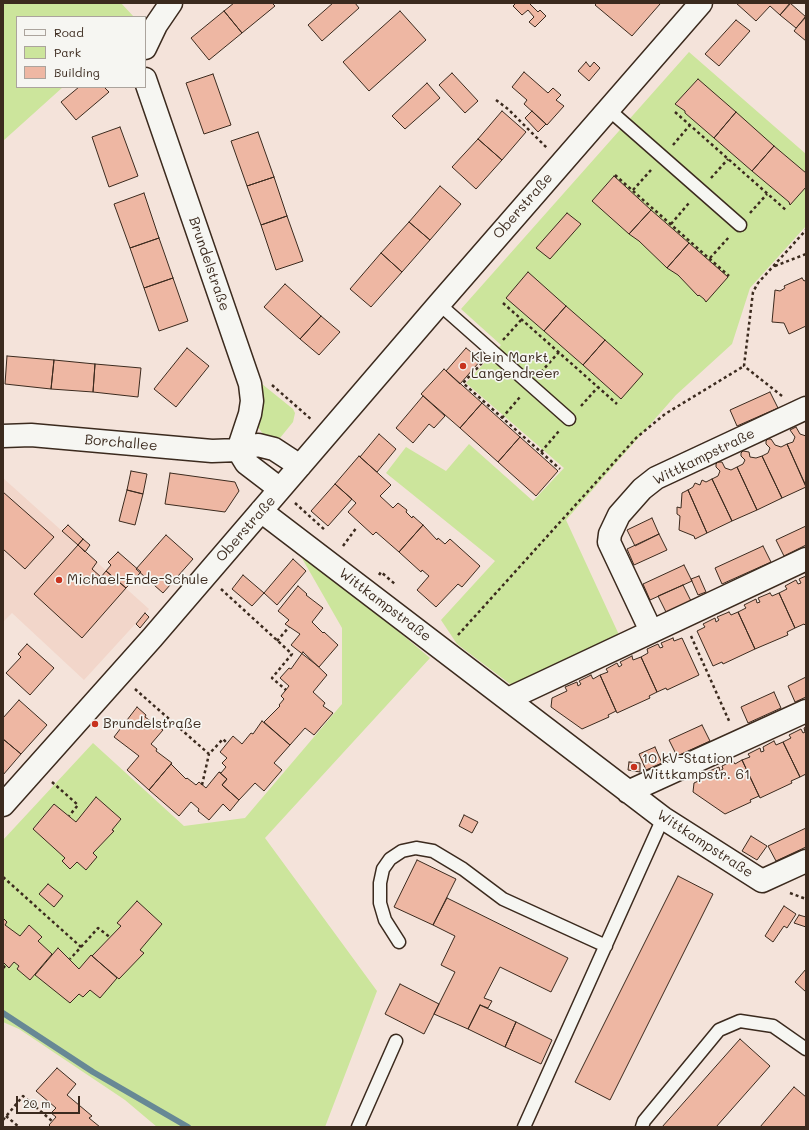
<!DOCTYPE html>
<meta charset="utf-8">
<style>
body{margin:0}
#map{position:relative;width:809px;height:1130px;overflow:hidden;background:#f4e3da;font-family:Mali,sans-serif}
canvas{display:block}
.frame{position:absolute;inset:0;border:4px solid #3b2a1e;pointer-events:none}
.legend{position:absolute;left:16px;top:16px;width:130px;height:72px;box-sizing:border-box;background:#f6f6f2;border:1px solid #aba49d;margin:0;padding:5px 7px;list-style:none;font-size:12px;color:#3b2a1e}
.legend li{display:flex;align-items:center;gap:8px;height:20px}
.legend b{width:20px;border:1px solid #aba49d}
.scale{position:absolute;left:16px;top:1096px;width:64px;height:18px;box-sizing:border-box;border:2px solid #3b2a1e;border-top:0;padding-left:5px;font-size:12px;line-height:14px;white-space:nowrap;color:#3b2a1e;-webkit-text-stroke:3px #f6f6f2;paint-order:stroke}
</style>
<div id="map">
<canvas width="809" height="1130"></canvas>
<div class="frame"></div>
<ul class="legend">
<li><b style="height:5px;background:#f6f6f2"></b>Road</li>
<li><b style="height:11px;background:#cce59c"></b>Park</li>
<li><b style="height:11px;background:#eeb7a3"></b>Building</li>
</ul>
<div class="scale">20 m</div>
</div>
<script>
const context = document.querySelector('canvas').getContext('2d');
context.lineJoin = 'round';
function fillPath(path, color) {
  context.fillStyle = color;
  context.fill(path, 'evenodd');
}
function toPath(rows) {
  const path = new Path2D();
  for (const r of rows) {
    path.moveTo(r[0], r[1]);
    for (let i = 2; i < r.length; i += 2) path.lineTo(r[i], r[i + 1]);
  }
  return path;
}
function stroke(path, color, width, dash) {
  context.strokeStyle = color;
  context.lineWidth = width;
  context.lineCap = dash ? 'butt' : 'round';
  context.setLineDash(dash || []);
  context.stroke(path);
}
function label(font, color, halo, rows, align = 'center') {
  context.font = font + ' Mali,sans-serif';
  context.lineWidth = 3.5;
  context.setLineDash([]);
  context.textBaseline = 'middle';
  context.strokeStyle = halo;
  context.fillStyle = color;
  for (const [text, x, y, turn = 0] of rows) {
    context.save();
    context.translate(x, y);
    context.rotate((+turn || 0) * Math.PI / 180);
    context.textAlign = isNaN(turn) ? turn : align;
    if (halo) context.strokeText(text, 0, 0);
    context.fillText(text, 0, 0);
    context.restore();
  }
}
const built = toPath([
 [3,478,149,609,84,680,12,613,3,622]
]);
const green = toPath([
 [3,3,121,3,134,17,17,17,17,87,63,87,3,141],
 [689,52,806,154,806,226,750,288,732,344,676,395,566,520,620,637,518,683,510,684,457,644,441,620,495,561,386,473,406,447,446,471,469,444,533,501,564,468,466,383,501,345,461,309],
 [262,384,293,409,295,413,293,422,280,438,263,434,258,427,259,387],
 [302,550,430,658,265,838,377,991,325,1127,157,1127,125,1100,19,1029,3,1022,3,840,93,743,184,826,245,818,342,704,342,628,299,553]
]);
const stream = toPath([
 [3,1013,93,1072,188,1127]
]);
const building = toPath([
 [234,3,272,3,275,6,242,33,224,11,234,3],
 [333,3,355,3,359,8,322,41,308,25,333,3],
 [516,3,529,3,538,12,540,10,546,16,535,27,529,22,534,17,528,10,522,15,513,6,516,3],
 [597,3,659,3,660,4,632,36,595,5,597,3],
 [736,3,791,3,780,15,770,6,756,21,736,3],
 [790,3,806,17,796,28,780,15,790,3],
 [224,11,242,33,209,60,191,38,224,11],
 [400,11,426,40,369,91,343,62,400,11],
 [805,17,806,18,806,41,794,31,805,17],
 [736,20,750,31,719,66,705,54,736,20],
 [586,62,590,67,594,62,600,68,589,81,578,71,586,62],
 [524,72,548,93,553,88,561,95,556,100,564,106,547,125,524,104,527,100,512,87,524,72],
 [452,73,478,101,465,113,439,85,452,73],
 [213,74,231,125,204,134,186,83,213,74],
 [698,79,736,112,714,138,685,113,685,111,675,104,698,79],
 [427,83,440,98,405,129,392,116,427,83],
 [79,87,104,87,109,92,76,120,61,102,79,87],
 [502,111,526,132,502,160,478,139,502,111],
 [532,111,546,124,538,132,525,118,532,111],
 [736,112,774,146,752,171,714,138,736,112],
 [120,127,138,176,109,187,92,137,120,127],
 [258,132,274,177,247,186,231,141,258,132],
 [478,139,502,160,476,189,452,167,478,139],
 [774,146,806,173,806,187,790,205,789,202,752,171,774,146],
 [614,176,651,210,629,234,592,201,614,176],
 [274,177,287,216,261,225,247,186,274,177],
 [440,186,461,204,430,240,409,222,440,186],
 [144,193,159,238,130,248,114,204,144,193],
 [651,210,689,243,667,268,639,241,629,234,651,210],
 [567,213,581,224,550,259,536,248,567,213],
 [287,216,303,261,276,270,261,225,287,216],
 [409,222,430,240,402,272,381,253,409,222],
 [159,238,173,278,144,288,130,248,159,238],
 [689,243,728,277,706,302,704,299,699,295,698,296,678,275,667,268,689,243],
 [381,253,402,272,371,307,350,289,381,253],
 [528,272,566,306,544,331,506,298,528,272],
 [173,278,188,321,159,331,144,288,173,278],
 [802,278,804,281,806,280,806,326,789,334,784,323,772,322,775,290,780,291,785,288,784,286,802,278],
 [285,284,321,316,300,339,264,307,285,284],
 [566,306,605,340,583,365,544,331,566,306],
 [321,316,340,332,319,355,300,339,321,316],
 [605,340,643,374,621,399,583,365,605,340],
 [187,348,209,366,176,407,154,389,187,348],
 [466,348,481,360,460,384,446,371,466,348],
 [7,356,54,360,51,389,5,384,7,356],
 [54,360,95,364,93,392,51,389,54,360],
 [95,364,141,368,138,397,93,392,95,364],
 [444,369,482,403,460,428,421,394,444,369],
 [770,392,778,408,737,426,730,410,770,392],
 [423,396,445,416,434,428,429,424,413,443,396,428,423,396],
 [482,403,520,437,498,462,460,428,482,403],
 [796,427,800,434,806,436,806,486,787,444,793,442,795,437,790,430,796,427],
 [379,434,396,449,377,472,360,457,379,434],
 [520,437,558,471,536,496,498,462,520,437],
 [768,439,771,439,775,445,781,447,787,444,806,487,782,498,762,456,768,453,770,448,766,444,766,441,768,439],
 [743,451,749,452,750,457,756,458,762,456,782,498,757,510,737,467,743,464,745,460,741,456,741,453,743,451],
 [359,456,391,485,380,496,393,508,398,503,407,510,406,512,412,518,413,516,423,525,399,552,376,532,373,535,348,512,356,503,335,484,359,456],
 [718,462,722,462,725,468,731,470,737,467,757,510,732,521,712,479,718,476,720,471,716,467,716,464,718,462],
 [131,471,147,474,143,494,127,490,131,471],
 [170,473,235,482,239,491,225,512,165,504,170,473],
 [712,479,732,521,707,533,688,490,693,487,695,483,700,485,702,480,706,482,712,479],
 [335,484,352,499,328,526,311,511,335,484],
 [127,490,143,494,135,525,119,521,127,490],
 [688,490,707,533,695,539,694,536,679,530,680,516,677,514,677,507,681,508,682,493,688,490],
 [3,492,54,537,25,569,3,549,3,492],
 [652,518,659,534,635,546,627,530,652,518],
 [68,525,83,539,78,545,62,531,68,525],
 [423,525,437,540,438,538,445,544,450,539,480,566,462,587,458,584,436,607,417,590,429,576,422,570,421,572,399,552,423,525],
 [806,526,806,545,784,556,776,540,806,526],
 [659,534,667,550,634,565,627,549,659,534],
 [166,535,193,559,163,593,136,569,166,535],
 [83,539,90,545,85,552,78,545,83,539],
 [78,545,97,562,92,569,101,577,106,571,126,588,82,638,34,594,78,545],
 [763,546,771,562,722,584,715,568,763,546],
 [118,552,141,572,126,588,106,571,111,565,108,562,118,552],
 [293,559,306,571,277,605,264,593,293,559],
 [684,565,692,581,650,600,643,584,684,565],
 [243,575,264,593,252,606,232,589,243,575],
 [699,576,706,592,698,595,691,579,699,576],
 [806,576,806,626,804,624,795,628,779,593,787,589,785,586,796,580,798,584,801,583,799,579,806,576],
 [683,585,691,601,666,612,658,596,683,585],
 [298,586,307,594,306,595,323,608,312,622,323,633,324,632,338,645,319,667,291,645,300,634,285,624,289,620,278,611,298,586],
 [770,593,772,596,779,593,795,628,787,632,788,635,755,649,738,612,746,608,744,605,756,599,757,603,760,602,758,598,770,593],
 [729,612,731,615,738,612,755,649,723,664,722,662,713,666,697,631,705,627,703,624,715,618,716,622,719,620,717,617,729,612],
 [145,613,149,617,140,628,136,624,145,613],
 [673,638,674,641,682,638,699,675,667,690,666,688,657,692,641,657,648,653,647,649,658,644,660,648,663,647,661,643,673,638],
 [27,644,54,668,30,695,6,673,21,657,18,654,27,644],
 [303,652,327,675,313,692,325,703,323,706,333,713,314,735,305,728,290,745,264,722,280,706,279,705,284,699,281,696,289,686,280,678,289,668,291,669,303,652],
 [632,656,633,660,641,657,657,692,649,696,650,698,617,713,600,675,608,672,606,669,617,663,619,667,622,665,620,662,632,656],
 [591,675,593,679,600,675,616,711,608,715,609,717,582,729,551,707,552,698,567,691,565,687,577,682,578,686,581,684,579,681,591,675],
 [806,677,806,697,795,702,788,686,806,677],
 [774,692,781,708,748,723,741,707,774,692],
 [19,700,47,725,21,754,3,739,3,718,19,700],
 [137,707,146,715,145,717,163,730,151,744,157,749,156,751,172,763,149,790,127,770,139,756,114,737,137,707],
 [262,721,290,745,274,763,282,770,264,791,255,783,239,800,222,785,227,779,219,772,221,773,226,767,222,763,227,758,220,752,233,736,242,744,251,733,253,734,262,721],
 [702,725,710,741,677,756,669,740,702,725],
 [806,727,806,774,800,777,783,742,791,738,789,735,801,729,803,733,805,732,804,728,806,727],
 [3,739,21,754,3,775,3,739],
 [774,741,776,745,783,742,800,777,791,781,792,783,760,798,742,760,750,757,748,754,760,748,761,752,764,751,763,747,774,741],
 [655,747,662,763,646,770,639,754,655,747],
 [742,760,759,796,750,800,751,802,725,814,693,792,694,783,709,776,707,772,719,767,720,771,723,769,722,766,733,761,735,764,742,760],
 [629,762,640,763,640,772,628,770,629,762],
 [171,764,186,779,187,778,196,785,199,782,206,788,219,772,227,779,222,785,239,800,230,811,223,804,209,820,198,811,199,809,191,802,179,816,149,790,171,764],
 [96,797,121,819,112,830,114,831,93,853,97,857,86,870,77,862,70,869,62,861,65,858,33,829,54,804,76,822,96,797],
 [464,815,478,822,472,833,459,826,464,815],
 [806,828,806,847,776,861,768,846,806,828],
 [751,836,767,846,757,860,742,851,751,836],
 [417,860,456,879,433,925,394,907,417,860],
 [678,876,713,894,610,1100,575,1082,678,876],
 [48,884,63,896,54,907,39,894,48,884],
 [447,898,568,958,551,992,500,967,484,998,492,1001,488,1008,480,1005,468,1029,434,1014,455,972,441,965,455,936,433,925,447,898],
 [137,901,162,924,140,950,144,953,119,979,92,956,121,926,117,923,137,901],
 [784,906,796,914,787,928,784,926,773,942,765,936,784,906],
 [799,915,806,917,806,927,794,923,799,915],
 [3,918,7,922,5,925,20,936,29,925,42,937,38,941,52,954,30,980,17,969,19,966,14,962,9,968,3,962,3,918],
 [58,948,79,969,91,955,117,978,100,998,90,990,83,997,79,994,70,1003,35,975,58,948],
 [806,969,806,992,795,982,806,969],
 [400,984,439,1004,424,1034,385,1014,400,984],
 [480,1005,516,1022,505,1047,468,1029,480,1005],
 [516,1022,552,1040,541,1064,505,1047,516,1022],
 [740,1039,770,1066,716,1127,662,1127,740,1039],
 [57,1068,76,1084,67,1095,92,1116,89,1118,100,1127,51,1127,49,1125,56,1117,51,1113,56,1108,36,1091,57,1068],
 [794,1087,806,1097,806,1127,760,1127,794,1087]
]);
const path = toPath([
 [496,100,508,109,547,148],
 [675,112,787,211],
 [673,145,690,125],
 [615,175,729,276],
 [711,178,728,159],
 [633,190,651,170],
 [750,213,767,194],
 [671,224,689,203],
 [710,258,730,236],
 [775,266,806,254],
 [503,303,617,404],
 [503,340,522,319],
 [482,363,463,383,560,469],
 [541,372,559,352],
 [272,385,312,420],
 [782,396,744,366,753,292,758,283,806,230],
 [581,406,598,387],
 [502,418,520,397],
 [541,452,559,431],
 [295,503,326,531],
 [343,546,357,527],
 [379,575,381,572,396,585],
 [221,589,292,654,272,678,286,690],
 [458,635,636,438,665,414,744,366],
 [691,636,730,723],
 [277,641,289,627],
 [135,689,209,754,223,739,227,743],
 [52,782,78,805,69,816],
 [202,785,209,754],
 [3,877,81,947,70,959],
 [790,893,806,899],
 [81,947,98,928,111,938],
 [3,968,6,965],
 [6,1116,19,1127],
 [3,1120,23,1096,52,1121]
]);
const service = toPath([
 [608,109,740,225],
 [439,304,569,419],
 [399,942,385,920,380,903,380,883,383,869,390,859,402,851,416,848,433,851,463,869,503,899,606,946],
 [358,1127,396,1041],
 [524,1127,663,818],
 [642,1127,644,1121,719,1030,740,1021,773,1026,806,1049]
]);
const minor = toPath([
 [145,48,156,25,171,3],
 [145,79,250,384,252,401,250,414,238,450],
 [3,436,31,435,212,451,238,450,258,445,274,449,300,466],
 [238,450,246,463,280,489],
 [261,511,663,818,762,881,806,861],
 [651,631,609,542,610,534,619,515,642,489,656,478,806,408],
 [508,699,806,559],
 [628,792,806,711],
 [3,805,152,638,439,304,701,3]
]);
const markers = [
 [463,366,4,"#c8321e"],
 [59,580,4,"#c8321e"],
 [95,724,4,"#c8321e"],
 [634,767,4,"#c8321e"]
];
const streetNames = [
 ["Oberstraße",523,206,-49],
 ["Brundelstraße",209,264,71],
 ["Borchallee",121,443,5],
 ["Wittkampstraße",704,457,-26],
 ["Oberstraße",246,529,-49],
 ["Wittkampstraße",385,605,37],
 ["Wittkampstraße",705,844,33]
];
const poiNames = [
 ["Klein Markt",471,358],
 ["Langendreer",471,374],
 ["Michael-Ende-Schule",67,580],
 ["Brundelstraße",103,724],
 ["10 kV-Station",642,759],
 ["Wittkampstr. 61",642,775]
];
fillPath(built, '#f2d6ca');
fillPath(green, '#cce59c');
stroke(stream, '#678895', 6);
fillPath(building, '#eeb7a3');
stroke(building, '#3b2a1e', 1);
stroke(service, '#3b2a1e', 15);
stroke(minor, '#3b2a1e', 25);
stroke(path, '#3b2a1e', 2.5, [3, 3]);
stroke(service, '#f6f6f2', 12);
stroke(minor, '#f6f6f2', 22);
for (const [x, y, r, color] of markers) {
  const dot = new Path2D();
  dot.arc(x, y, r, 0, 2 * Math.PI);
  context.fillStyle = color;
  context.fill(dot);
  stroke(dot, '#f6f6f2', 1.5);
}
label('14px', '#3b2a1e', '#f6f6f2', streetNames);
label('14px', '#3b2a1e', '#f6f6f2', poiNames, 'left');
</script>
